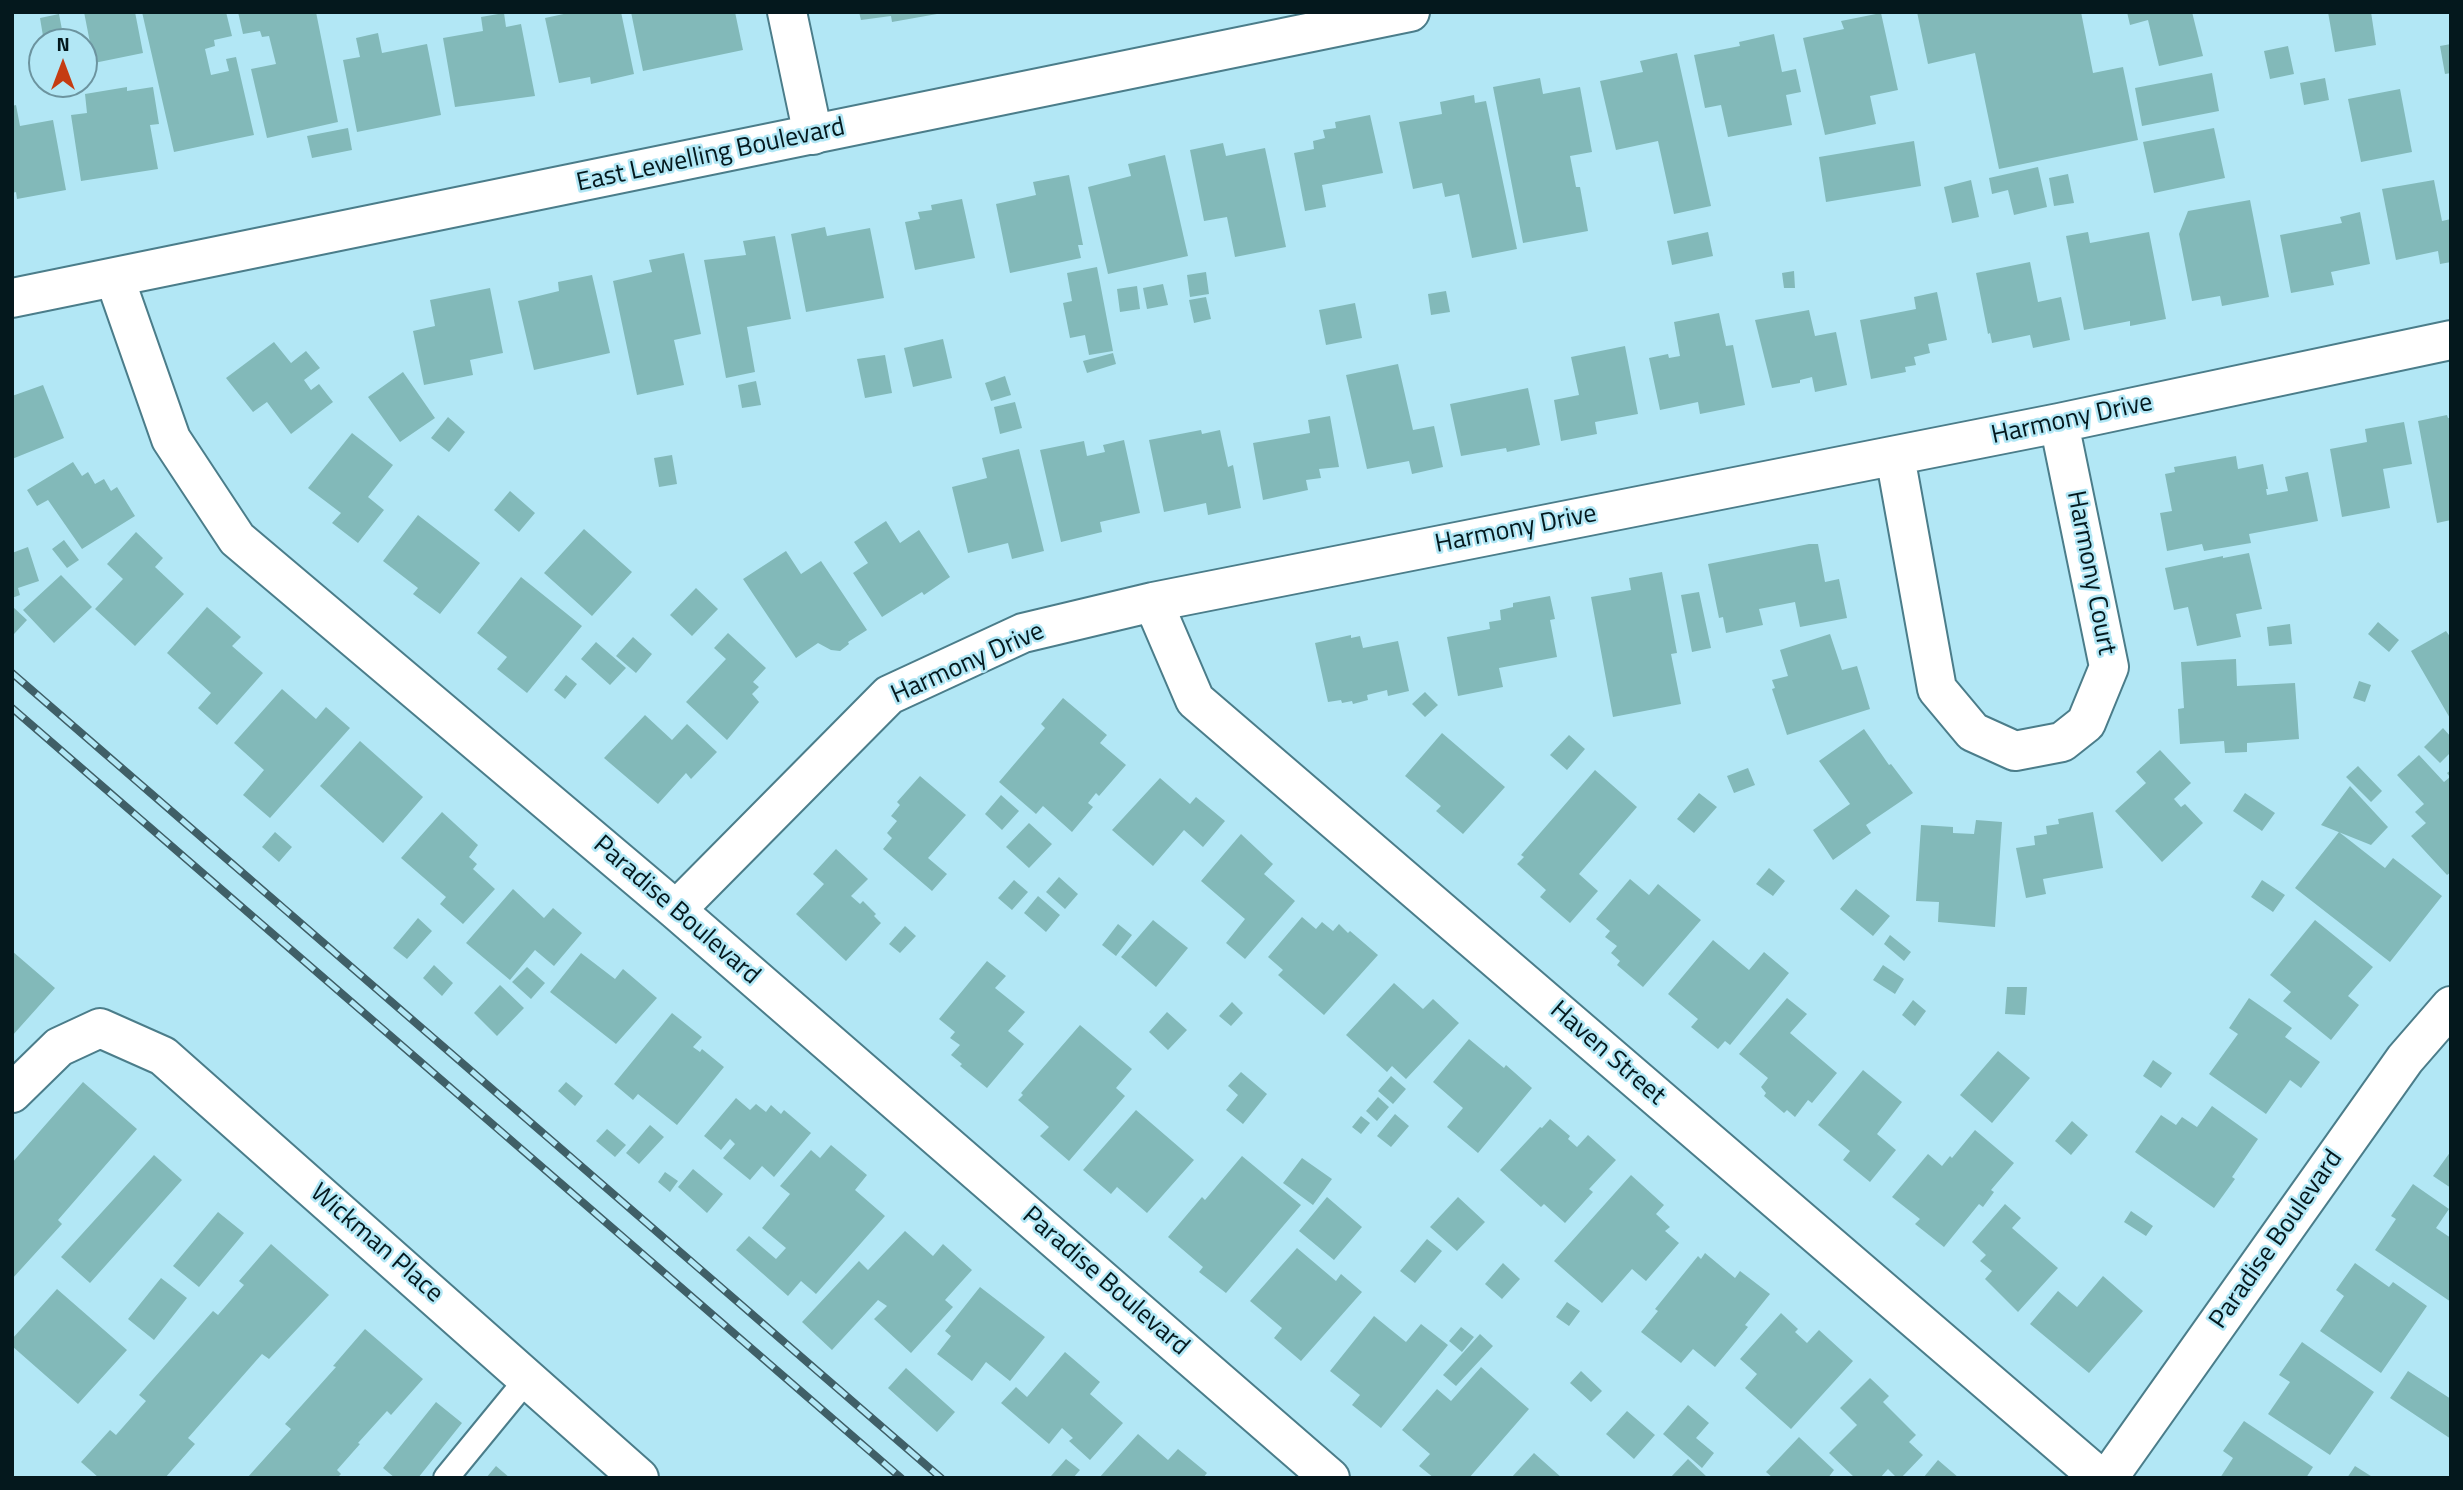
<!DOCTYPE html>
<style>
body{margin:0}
#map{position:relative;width:2463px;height:1490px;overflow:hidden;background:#b2e7f5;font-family:"Titillium Web",sans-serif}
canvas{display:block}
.frame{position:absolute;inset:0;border:14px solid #04181d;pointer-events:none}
.north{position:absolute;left:28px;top:28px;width:70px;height:70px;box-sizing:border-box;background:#b2e7f5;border:2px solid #6c949f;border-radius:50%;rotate:0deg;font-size:19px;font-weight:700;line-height:28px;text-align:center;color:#04181d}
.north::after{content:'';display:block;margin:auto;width:24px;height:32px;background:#c53c12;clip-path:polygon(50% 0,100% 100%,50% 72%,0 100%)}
</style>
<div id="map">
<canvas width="2463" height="1490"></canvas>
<div class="frame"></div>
<div class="north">N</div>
</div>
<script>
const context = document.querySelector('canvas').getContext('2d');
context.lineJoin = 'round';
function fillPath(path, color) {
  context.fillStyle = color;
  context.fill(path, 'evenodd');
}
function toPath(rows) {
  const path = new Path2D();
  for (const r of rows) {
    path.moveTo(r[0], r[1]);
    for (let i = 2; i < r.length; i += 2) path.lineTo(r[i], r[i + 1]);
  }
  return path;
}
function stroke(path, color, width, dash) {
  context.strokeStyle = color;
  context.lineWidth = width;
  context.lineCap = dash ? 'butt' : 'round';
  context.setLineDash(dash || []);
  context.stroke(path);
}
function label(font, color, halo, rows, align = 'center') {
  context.font = font + ' "Titillium Web",sans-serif';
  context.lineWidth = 5;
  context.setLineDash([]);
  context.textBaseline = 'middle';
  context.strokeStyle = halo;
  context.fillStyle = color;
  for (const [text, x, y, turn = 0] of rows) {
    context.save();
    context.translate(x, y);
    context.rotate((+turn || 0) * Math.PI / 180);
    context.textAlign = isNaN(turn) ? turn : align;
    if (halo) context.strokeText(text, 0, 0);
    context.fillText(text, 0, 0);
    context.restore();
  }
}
const building = toPath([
 [84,12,135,12,143,53,94,63],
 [142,12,226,12,232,36,214,40,215,46,205,49,211,75,229,71,226,59,236,57,254,135,174,152],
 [238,12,316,12,338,122,267,138,251,69,276,64,269,36,262,37,260,31,243,34],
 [573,12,621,12,634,74,591,84,590,77,559,83,545,18],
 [631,12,735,12,743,50,643,71],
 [859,12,936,12,937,14,892,22,891,16,861,20],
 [1917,12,2081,12,2093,73,2123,67,2138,140,1999,169,1975,53,1928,64],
 [2127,12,2192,12,2203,56,2159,66,2148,20,2130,25],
 [2328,12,2371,12,2376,45,2335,52],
 [504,13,506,27,521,24,535,96,455,107,443,38,483,31,481,17],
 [1881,13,1898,90,1870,96,1876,124,1825,135,1803,38,1844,29,1841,21],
 [59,14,64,40,44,42,40,18],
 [378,33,382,53,427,44,441,115,357,132,343,60,360,57,356,38],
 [1774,34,1782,72,1796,69,1801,92,1786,95,1792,125,1728,137,1721,105,1705,108,1694,55,1740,46,1739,42],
 [2451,44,2451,73,2445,74,2440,46],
 [2288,46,2294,74,2270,79,2264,51],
 [1677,53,1711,206,1674,214,1658,141,1616,150,1600,81,1643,72,1640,61],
 [2212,73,2219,111,2142,126,2135,88],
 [1540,78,1543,94,1580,87,1592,152,1570,156,1576,187,1580,187,1588,231,1523,243,1493,87],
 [2325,78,2329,100,2304,105,2300,83],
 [127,87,127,91,153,87,159,124,150,125,158,169,81,181,71,115,87,113,85,94],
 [2400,89,2412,152,2361,162,2348,99],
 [1474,95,1475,103,1486,101,1517,249,1472,258,1459,194,1445,197,1442,183,1413,189,1399,122,1442,114,1440,102],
 [16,105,20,126,53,120,66,190,17,199,16,192,12,193,12,106],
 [1370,115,1383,173,1322,185,1326,207,1305,211,1294,153,1314,149,1313,141,1325,138,1323,130,1336,128,1335,122],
 [348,128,352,150,312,158,307,136],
 [2214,128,2225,178,2154,193,2143,142],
 [1914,141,1921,186,1826,202,1819,157],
 [1223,143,1226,156,1265,148,1286,247,1235,257,1227,217,1204,221,1190,150],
 [1165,155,1188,256,1108,274,1088,187,1131,176,1128,164],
 [2038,167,2047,207,2014,215,2008,190,1992,194,1989,178],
 [2068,174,2074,203,2054,206,2049,178],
 [1069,175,1083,245,1078,245,1081,258,1010,273,996,204,1036,195,1033,182],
 [1971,180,1979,217,1952,223,1944,187],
 [2434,180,2442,221,2451,219,2451,262,2440,264,2438,251,2396,260,2382,189],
 [962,199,975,258,915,270,905,222,920,219,918,212,932,210,931,205],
 [2250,200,2269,297,2222,306,2220,296,2192,301,2179,234,2188,211],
 [2360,212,2370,264,2331,272,2334,285,2291,293,2280,235,2342,223,2340,217],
 [825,227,827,236,870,228,884,298,806,312,791,234],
 [1708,232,1713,256,1672,265,1667,241],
 [2088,232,2090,243,2149,232,2166,319,2130,326,2130,321,2084,330,2066,236],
 [775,236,791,319,747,327,755,372,726,378,704,260,746,255,743,241],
 [684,253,701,334,674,340,684,385,637,395,613,281,652,272,649,260],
 [2030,262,2038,302,2061,297,2070,340,2033,348,2030,335,1992,343,1990,333,1988,334,1976,273],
 [1097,267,1113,351,1089,355,1085,335,1070,338,1063,303,1072,301,1067,273],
 [1794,271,1795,288,1784,288,1782,273],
 [1206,272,1209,294,1190,297,1187,275],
 [592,275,610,353,534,370,518,301,559,291,558,282],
 [1163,284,1168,305,1147,309,1143,288],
 [1137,286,1140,309,1120,312,1117,289],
 [490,288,503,353,470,360,473,375,424,385,413,331,435,326,430,300],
 [1446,291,1450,312,1431,315,1428,294],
 [1937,292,1947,340,1928,344,1930,353,1914,357,1916,365,1905,367,1906,372,1871,379,1860,320,1916,309,1914,297],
 [1206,297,1211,319,1194,323,1189,300],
 [1355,303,1362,338,1326,345,1319,310],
 [1809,310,1815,336,1836,332,1847,385,1815,392,1812,377,1800,380,1800,383,1772,388,1755,320],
 [1719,313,1726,346,1733,345,1745,405,1700,414,1698,402,1660,410,1649,358,1668,354,1669,358,1680,356,1674,322],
 [943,339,952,378,913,387,904,348],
 [274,342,291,363,306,351,320,368,304,380,311,390,319,384,333,402,291,434,267,402,253,412,226,378],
 [1625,346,1638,414,1595,422,1597,434,1561,441,1554,400,1579,395,1571,357],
 [1113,353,1116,364,1087,373,1083,361],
 [885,355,892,393,865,398,857,359],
 [1398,364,1413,430,1434,426,1443,467,1412,474,1409,461,1367,469,1346,375],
 [403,372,435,418,400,442,368,397],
 [1005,376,1011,395,991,401,985,383],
 [756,381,761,405,742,408,738,385],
 [43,385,64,438,12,459,12,396],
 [1528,388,1540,445,1507,452,1506,448,1461,456,1450,404],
 [1015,402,1022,428,1000,434,994,407],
 [2447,415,2448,418,2451,418,2451,520,2437,523,2418,421],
 [1330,416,1339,467,1319,469,1321,478,1306,480,1308,490,1263,500,1253,443,1310,433,1308,420],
 [448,417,465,432,449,452,431,438],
 [2404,422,2412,464,2383,469,2390,508,2342,517,2330,449,2367,442,2365,429],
 [1201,430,1202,434,1220,430,1228,467,1233,465,1241,508,1208,515,1206,503,1164,512,1149,440],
 [352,433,393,465,368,497,384,510,358,543,332,523,341,513,308,488],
 [1124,440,1140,513,1100,522,1102,532,1061,542,1040,450,1084,441,1087,456,1105,452,1103,445],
 [1019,449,1044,551,1012,559,1008,543,968,553,952,487,987,478,982,458],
 [672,455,677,484,659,487,654,458],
 [2236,456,2238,469,2263,464,2268,489,2266,489,2267,495,2288,491,2285,477,2308,472,2318,521,2249,534,2251,543,2204,551,2202,544,2167,551,2160,513,2172,511,2165,474,2175,472,2174,467],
 [73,462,82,476,88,472,95,484,104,479,111,491,117,487,135,516,82,549,48,500,37,506,27,490],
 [510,491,535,513,519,532,494,510],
 [418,515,480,563,440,614,413,594,418,588,383,561],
 [886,521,900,543,919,530,950,577,924,595,922,592,882,617,853,573,868,563,854,542],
 [584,529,632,572,592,616,544,573],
 [136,532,163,558,155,567,184,594,135,646,95,609,123,579,107,564],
 [64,540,79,560,67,568,52,549],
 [1809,544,1818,544,1825,582,1839,579,1847,618,1800,627,1795,602,1759,609,1763,625,1726,633,1723,617,1719,618,1708,564],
 [28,547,39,581,18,588,20,595,12,598,12,553],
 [786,551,801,574,821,561,867,630,848,642,849,644,840,651,831,650,818,643,796,658,743,579],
 [2249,553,2262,609,2236,614,2241,637,2197,646,2188,607,2174,610,2165,568,2223,556,2223,558],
 [1662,572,1677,653,1671,654,1681,704,1613,717,1591,597,1631,590,1629,578],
 [61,575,92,607,54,643,23,610],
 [521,577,582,626,527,693,497,669,507,657,477,633],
 [696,588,718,609,692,636,670,615],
 [1699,592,1711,648,1692,652,1681,595],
 [1550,596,1555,619,1550,620,1557,657,1499,668,1503,687,1458,696,1447,637,1490,629,1489,622,1501,620,1500,610,1513,607,1513,603],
 [12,606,27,620,14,634,12,633],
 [207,607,241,637,232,646,263,673,217,725,198,708,211,693,167,653],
 [2378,622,2399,640,2389,652,2368,634],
 [2290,624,2292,644,2269,646,2267,627],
 [2446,631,2451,638,2451,720,2411,651],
 [728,633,766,668,753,682,759,687,752,694,759,702,727,740,686,702,726,659,714,648],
 [1830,634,1842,670,1857,666,1870,709,1787,735,1772,689,1775,688,1772,680,1788,676,1780,650],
 [1351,635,1351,638,1360,636,1363,648,1398,641,1409,691,1388,696,1387,690,1367,695,1368,700,1353,704,1352,701,1342,703,1341,700,1328,702,1315,643],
 [633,637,652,654,636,673,616,656],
 [596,642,626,668,610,685,581,659],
 [2236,659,2237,686,2295,683,2299,739,2247,743,2247,752,2225,753,2224,741,2180,744,2178,709,2184,708,2181,662],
 [566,675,577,684,565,699,554,690],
 [2359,681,2371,685,2365,702,2353,698],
 [282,689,316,719,326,707,350,728,270,818,243,795,264,770,234,743],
 [1425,692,1438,705,1425,717,1412,704],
 [1063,698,1107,735,1100,743,1126,765,1099,796,1096,793,1088,803,1093,807,1072,832,1043,806,1036,814,999,782,1045,728,1041,724],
 [645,715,672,740,687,724,717,752,691,779,686,773,658,804,604,758],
 [2443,728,2451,737,2451,752,2440,763,2424,747],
 [1864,729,1889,765,1891,764,1913,793,1866,825,1871,833,1833,860,1813,830,1850,804,1819,761],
 [1442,733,1505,787,1463,834,1436,811,1441,806,1405,776],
 [1569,735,1585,749,1567,770,1550,755],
 [360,741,423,797,383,843,320,786],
 [2160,750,2191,783,2174,799,2181,807,2185,804,2203,823,2162,862,2115,811,2146,783,2136,772],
 [2419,755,2444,782,2450,777,2447,773,2451,770,2451,872,2447,875,2411,836,2426,823,2415,812,2424,804,2397,775],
 [2358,766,2382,791,2371,802,2346,777],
 [1748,768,1755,785,1734,793,1727,776],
 [1595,770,1637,807,1579,874,1598,891,1570,923,1540,897,1546,890,1517,864,1524,857,1521,855],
 [920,776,966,815,928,858,947,874,932,891,883,849,892,838,887,833,897,821,891,816,900,805,897,802],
 [1160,778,1190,804,1196,797,1225,821,1203,847,1184,830,1153,866,1112,830],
 [2350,786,2388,827,2371,845,2321,825],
 [1699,793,1717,807,1694,833,1677,819],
 [2245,793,2275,813,2262,831,2233,811],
 [1001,795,1019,811,1002,830,985,814],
 [442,812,478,845,469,857,477,864,473,869,495,889,463,924,440,904,446,897,401,858],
 [2093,812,2103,868,2043,879,2046,894,2026,898,2016,848,2035,845,2034,836,2047,834,2046,826,2059,824,2058,819],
 [1976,820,2002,822,1995,927,1938,922,1939,902,1916,901,1921,825,1953,827,1953,833,1974,834],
 [1029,823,1052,844,1029,868,1006,847],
 [275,832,292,847,279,862,262,847],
 [2339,832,2385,868,2393,858,2442,896,2390,962,2295,888],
 [1241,834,1273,864,1264,874,1295,901,1245,959,1226,943,1245,919,1201,881],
 [836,849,868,879,851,896,860,904,863,901,876,914,874,916,881,923,846,961,796,914,824,884,813,874],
 [1769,868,1785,881,1773,896,1756,884],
 [1059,877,1078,894,1065,909,1046,892],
 [1630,879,1649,895,1658,884,1701,920,1643,987,1617,965,1620,961,1611,953,1617,946,1605,937,1610,931,1596,919],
 [1014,880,1028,892,1012,910,998,898],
 [2262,880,2285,895,2273,912,2251,897],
 [513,889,544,918,553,908,582,933,554,966,535,950,510,980,466,943],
 [1856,889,1890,916,1873,936,1840,909],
 [1038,896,1060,915,1046,932,1024,913],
 [1302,917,1316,929,1322,922,1333,931,1339,924,1348,933,1350,931,1378,955,1324,1015,1278,975,1283,970,1268,957],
 [418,918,432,931,407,959,393,948],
 [1153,920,1188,948,1156,987,1121,957],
 [2315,920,2373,967,2348,996,2359,1005,2331,1040,2283,1001,2291,992,2270,975],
 [1118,924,1132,935,1116,956,1102,945],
 [905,926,916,936,900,953,889,944],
 [1890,935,1911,952,1904,961,1884,944],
 [1713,940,1749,970,1764,952,1789,973,1730,1045,1725,1041,1718,1049,1691,1027,1698,1019,1668,994],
 [12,951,55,988,12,1036],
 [581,953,615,979,623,969,657,998,616,1044,550,992],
 [987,961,1006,976,995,988,1025,1012,1008,1031,1024,1044,987,1088,960,1066,962,1064,951,1055,960,1045,950,1038,955,1032,939,1019],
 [434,965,453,983,442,996,423,978],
 [1883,965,1904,979,1895,994,1873,980],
 [527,967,545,983,531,999,512,982],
 [1394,983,1423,1009,1433,999,1459,1023,1406,1079,1392,1066,1387,1072,1346,1035],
 [500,985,524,1008,497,1036,474,1013],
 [2007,987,2027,987,2025,1015,2005,1014],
 [1787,998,1807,1014,1790,1033,1837,1073,1812,1103,1808,1100,1795,1117,1787,1110,1784,1113,1764,1096,1766,1093,1761,1087,1768,1078,1739,1054],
 [2249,998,2292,1028,2285,1037,2320,1062,2301,1088,2290,1080,2266,1114,2209,1074,2238,1034,2229,1028],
 [1913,1000,1926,1011,1915,1026,1902,1015],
 [1232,1002,1243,1013,1231,1026,1219,1016],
 [1167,1012,1187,1030,1168,1050,1149,1032],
 [672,1013,702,1037,693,1047,700,1052,702,1049,724,1067,677,1125,638,1094,633,1100,614,1084],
 [1080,1025,1132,1069,1116,1088,1125,1096,1069,1161,1040,1136,1049,1127,1018,1100,1023,1095,1021,1093],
 [1469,1039,1504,1068,1506,1065,1532,1088,1478,1153,1447,1127,1463,1108,1433,1082],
 [1998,1051,2030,1078,1992,1123,1960,1095],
 [2153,1060,2172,1073,2161,1088,2143,1076],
 [1863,1070,1902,1102,1877,1134,1896,1150,1870,1182,1843,1160,1850,1151,1818,1125],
 [1241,1072,1267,1094,1243,1124,1226,1110,1238,1095,1228,1086],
 [1391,1076,1406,1089,1393,1104,1378,1091],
 [83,1082,137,1129,58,1220,62,1224,12,1279,12,1163],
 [566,1082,583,1096,575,1106,558,1091],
 [1378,1097,1389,1107,1377,1121,1366,1111],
 [736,1098,750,1110,756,1104,766,1112,771,1105,781,1114,784,1110,811,1133,774,1177,762,1166,750,1180,723,1158,735,1144,730,1139,721,1150,704,1136],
 [2212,1106,2258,1139,2232,1177,2235,1179,2214,1208,2135,1152,2161,1115,2176,1125,2182,1117,2197,1127],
 [1136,1110,1194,1160,1147,1213,1117,1187,1111,1194,1083,1170],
 [1395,1114,1409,1126,1391,1147,1377,1136],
 [1361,1116,1370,1123,1361,1134,1352,1127],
 [1550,1119,1570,1136,1568,1139,1577,1147,1588,1135,1616,1160,1589,1189,1593,1192,1565,1223,1544,1204,1541,1207,1500,1170,1540,1127,1542,1128],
 [2072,1121,2088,1135,2071,1155,2055,1141],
 [650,1125,664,1137,639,1164,626,1153],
 [607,1129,626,1145,615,1157,596,1141],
 [1975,1130,2014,1163,1991,1190,1994,1192,1983,1207,1979,1204,1944,1247,1915,1224,1920,1219,1892,1197,1928,1154,1942,1166,1950,1156,1952,1158],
 [831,1145,867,1175,855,1190,885,1216,816,1294,801,1281,788,1296,736,1250,749,1236,776,1259,786,1248,762,1228,790,1194,780,1186,811,1150,820,1158],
 [2451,1151,2451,1188,2433,1176],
 [154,1155,182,1180,90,1283,61,1257],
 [1242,1156,1301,1205,1226,1293,1199,1272,1203,1267,1168,1237,1202,1197,1205,1200],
 [1302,1158,1332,1179,1313,1205,1283,1183],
 [693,1169,723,1194,707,1213,678,1187],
 [665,1172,678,1181,670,1192,658,1182],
 [1631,1175,1664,1205,1656,1214,1670,1227,1665,1231,1679,1243,1646,1281,1632,1269,1602,1303,1554,1261],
 [2413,1184,2449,1209,2436,1228,2451,1238,2451,1302,2375,1250,2396,1219,2391,1216],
 [1327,1197,1362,1227,1334,1260,1299,1231],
 [1458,1197,1485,1222,1457,1251,1430,1227],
 [2005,1204,2021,1218,2012,1228,2058,1268,2018,1312,1985,1279,1992,1271,1980,1261,1986,1255,1972,1242],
 [2131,1211,2153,1226,2146,1236,2124,1222],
 [218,1212,244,1233,199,1287,173,1266],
 [905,1231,933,1256,943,1244,972,1270,945,1300,953,1307,911,1353,874,1319,887,1306,878,1300,832,1350,802,1322,859,1261,868,1270],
 [1427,1239,1442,1251,1415,1283,1400,1271],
 [271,1244,329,1295,269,1359,262,1354,188,1438,195,1444,165,1478,99,1478,81,1462,110,1430,116,1435,146,1401,139,1395,213,1311,218,1315,244,1285,239,1281],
 [1297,1248,1336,1281,1341,1274,1362,1292,1301,1361,1274,1338,1282,1328,1250,1301],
 [1705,1253,1735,1278,1740,1271,1770,1294,1745,1325,1748,1327,1715,1367,1693,1349,1681,1363,1641,1332,1658,1311,1655,1309,1698,1256,1701,1259],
 [1503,1263,1520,1279,1502,1299,1485,1284],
 [2355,1263,2389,1287,2393,1282,2427,1306,2381,1373,2320,1331,2344,1296,2336,1290],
 [2103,1276,2143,1311,2089,1373,2030,1324,2058,1291,2077,1307],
 [161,1278,187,1298,154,1340,128,1319],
 [980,1287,1045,1337,1010,1381,986,1362,972,1381,937,1354,951,1336,945,1331],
 [57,1289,127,1350,78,1404,12,1346,12,1339],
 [1567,1302,1580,1311,1569,1326,1556,1317],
 [1781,1313,1798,1329,1795,1332,1807,1343,1819,1330,1853,1361,1791,1429,1745,1388,1757,1374,1740,1359],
 [1374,1316,1406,1342,1421,1324,1448,1345,1381,1428,1352,1405,1360,1395,1330,1371],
 [1461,1327,1474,1337,1462,1352,1449,1341],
 [365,1329,423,1379,391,1415,387,1411,358,1443,360,1444,337,1470,341,1474,337,1478,247,1478,291,1429,285,1424,336,1367,333,1366],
 [1480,1334,1493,1346,1456,1386,1443,1375],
 [2302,1342,2374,1392,2330,1455,2268,1414,2290,1382,2279,1375],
 [1065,1352,1100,1382,1090,1394,1123,1423,1090,1460,1069,1441,1073,1438,1062,1428,1049,1444,1001,1403,1016,1387,1027,1397],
 [1481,1367,1529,1409,1469,1478,1434,1478,1419,1466,1430,1454,1402,1430,1437,1389,1451,1401],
 [906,1368,955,1412,937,1432,888,1388],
 [1581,1371,1602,1391,1591,1402,1570,1383],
 [2408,1371,2451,1399,2451,1439,2390,1398],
 [1870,1378,1889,1396,1883,1402,1916,1435,1909,1442,1923,1455,1901,1478,1897,1478,1888,1469,1880,1478,1855,1478,1829,1453,1857,1425,1840,1408],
 [436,1402,462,1423,418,1478,395,1478,383,1468],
 [1688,1405,1709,1423,1696,1438,1714,1453,1702,1468,1663,1434],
 [1627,1411,1655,1435,1634,1459,1606,1434],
 [2244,1421,2313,1467,2306,1478,2220,1478,2233,1458,2223,1451],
 [1138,1434,1168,1460,1178,1449,1207,1473,1203,1478,1099,1478],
 [1799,1437,1834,1470,1828,1478,1773,1478,1766,1472],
 [1534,1453,1562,1478,1511,1478],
 [1066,1459,1080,1470,1073,1478,1053,1478,1051,1476],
 [1688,1459,1708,1478,1670,1478],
 [1938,1460,1959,1478,1923,1478],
 [496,1466,510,1478,486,1478],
 [2355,1466,2374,1478,2347,1478]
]);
const service = toPath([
 [446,1478,528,1378]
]);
const minor = toPath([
 [787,12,813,135],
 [115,279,171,439,237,539,676,910,1330,1478],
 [1895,456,1937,689,1973,732,2015,751,2062,742,2086,723,2109,667,2059,423],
 [1153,602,1195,700,2100,1478],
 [676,910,889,695,1023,633,1153,602,2059,423,2451,340],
 [12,1093,59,1047,100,1028,163,1056,639,1478],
 [2108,1478,2405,1059,2451,1006]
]);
const secondary = toPath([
 [12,298,1410,12]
]);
const rail = toPath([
 [12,673,941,1478],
 [12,708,901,1478]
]);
const streetNames = [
 ["East Lewelling Boulevard",711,156,-12],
 ["Harmony Drive",2072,420,-12],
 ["Harmony Drive",1516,530,-11],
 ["Harmony Court",2090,573,79],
 ["Harmony Drive",968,664,-24],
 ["Paradise Boulevard",676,911,41],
 ["Haven Street",1607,1054,41],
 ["Paradise Boulevard",2277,1240,-55],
 ["Wickman Place",376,1244,41],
 ["Paradise Boulevard",1105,1282,41]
];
fillPath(building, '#82b9b9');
stroke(service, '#4b7d8a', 28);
stroke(minor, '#4b7d8a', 42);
stroke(secondary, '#4b7d8a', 42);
stroke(service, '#fff', 24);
stroke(minor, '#fff', 38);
stroke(secondary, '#fff', 38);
stroke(rail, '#3f5f67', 8);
stroke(rail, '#b2e7f5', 5, [16]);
label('26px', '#04181d', '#b2e7f5', streetNames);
</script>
